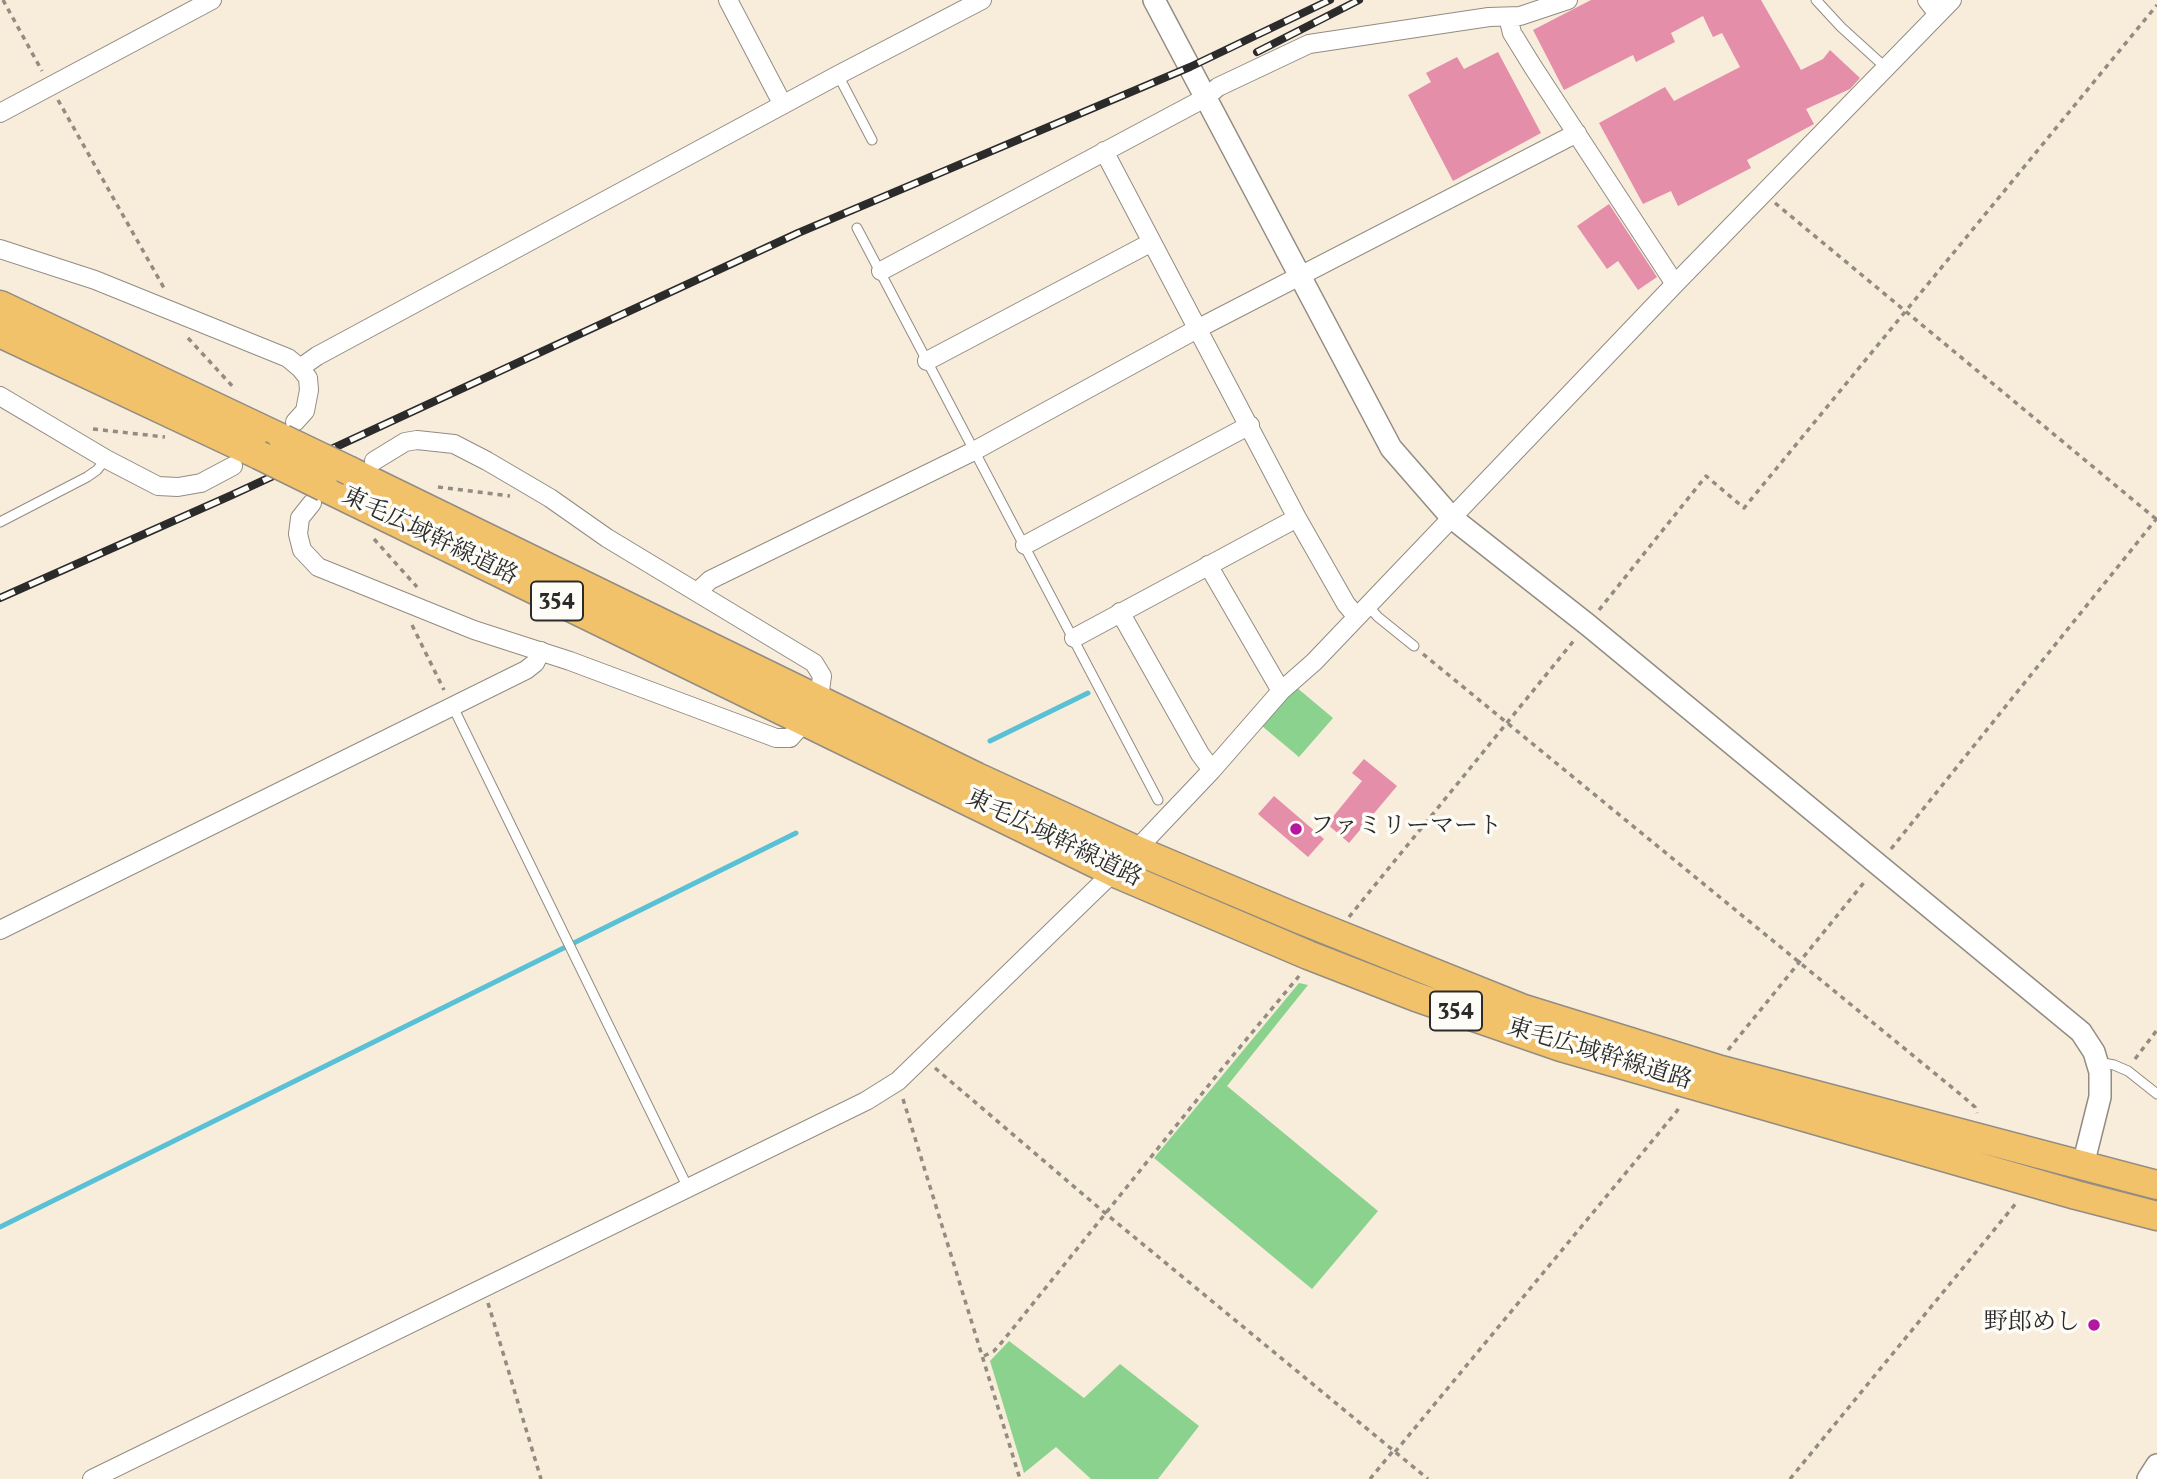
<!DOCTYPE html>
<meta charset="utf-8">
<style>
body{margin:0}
canvas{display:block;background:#f8ecdb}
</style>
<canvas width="2157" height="1479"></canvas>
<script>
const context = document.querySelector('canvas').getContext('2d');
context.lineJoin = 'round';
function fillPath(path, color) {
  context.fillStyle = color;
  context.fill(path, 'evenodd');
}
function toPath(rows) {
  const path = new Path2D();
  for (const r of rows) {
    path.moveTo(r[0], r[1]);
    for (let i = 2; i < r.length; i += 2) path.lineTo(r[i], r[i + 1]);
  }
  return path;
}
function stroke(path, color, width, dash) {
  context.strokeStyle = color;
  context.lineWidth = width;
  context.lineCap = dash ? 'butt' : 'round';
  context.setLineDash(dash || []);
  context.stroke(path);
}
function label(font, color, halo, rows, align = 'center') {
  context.font = font + ' Vollkorn,"Noto Serif JP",serif';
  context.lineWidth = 7;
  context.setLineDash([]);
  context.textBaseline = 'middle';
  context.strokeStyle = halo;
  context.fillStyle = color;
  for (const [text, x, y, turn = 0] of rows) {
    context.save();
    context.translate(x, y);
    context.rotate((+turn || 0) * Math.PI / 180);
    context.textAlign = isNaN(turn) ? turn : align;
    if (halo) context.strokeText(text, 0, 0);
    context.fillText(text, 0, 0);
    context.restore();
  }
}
const green = toPath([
 [1296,687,1333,718,1299,757,1262,726],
 [1299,983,1308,985,1227,1086,1378,1211,1312,1289,1154,1158],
 [1009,1341,1084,1398,1120,1364,1199,1426,1158,1479,1091,1479,1056,1447,1024,1473,990,1361]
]);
const stream = toPath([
 [990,741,1088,693],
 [0,1227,796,833]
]);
const building = toPath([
 [1591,0,1761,0,1801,70,1823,59,1830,50,1860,78,1850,89,1806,109,1814,124,1747,160,1751,168,1678,206,1671,191,1643,204,1599,123,1665,87,1674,101,1740,67,1722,33,1713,37,1703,16,1671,33,1675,42,1636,62,1633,55,1564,90,1533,30],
 [1498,52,1541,133,1453,181,1408,95,1431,82,1426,73,1457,57,1464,69],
 [1609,204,1657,277,1638,290,1618,261,1607,269,1577,226],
 [1364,759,1397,786,1349,843,1327,824,1362,781,1352,773],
 [1274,796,1324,839,1308,857,1258,814]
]);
const path = toPath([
 [3,0,42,71],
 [58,100,164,288],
 [1775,203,2156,519],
 [188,338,235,389],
 [93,429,165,437],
 [438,487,510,496],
 [374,539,417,587],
 [1599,610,1706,476,1744,508,2157,5],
 [412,625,444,690],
 [1423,654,1960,1094,1975,1107,1977,1113],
 [1891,849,2157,518],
 [1349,917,1576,638],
 [1728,1050,1866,880],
 [2135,1059,2157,1030],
 [935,1068,1105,1213,1428,1479],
 [903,1099,1020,1479],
 [488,1303,541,1479],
 [984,1356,994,1351,1002,1342,1221,1070,1299,976],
 [1395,1452,1677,1111,1680,1105],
 [1370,1479,1393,1451],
 [1790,1479,2017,1202]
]);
const service = toPath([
 [1816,0,1841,27,1885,67],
 [838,75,872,140],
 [857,228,1158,800],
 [0,522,87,477,97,470,106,459],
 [1368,606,1378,617,1414,646],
 [453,707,688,1188],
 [2098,1062,2114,1065,2128,1071,2157,1094]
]);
const minor = toPath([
 [728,0,783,105],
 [1927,0,1938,14],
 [1508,17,1512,33,1533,67,1675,284],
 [0,113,212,0],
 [1104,151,1297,518,1346,604,1357,617],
 [0,249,95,280,288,358,300,368,308,378,309,390,305,411,295,422],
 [881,271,1205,98,1218,87,1309,44,1489,17,1520,16,1568,0],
 [927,361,1152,242],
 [300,368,317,356,838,75,982,0],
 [0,396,106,459,158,486,178,487,201,483,233,466],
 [374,461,405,442,417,440,454,444,487,461,550,498,607,538,814,663,822,676,819,698],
 [312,503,300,518,298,534,302,550,318,567,474,630,570,661,776,738,790,738,806,720],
 [1025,545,1250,425],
 [1208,565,1281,691],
 [697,592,710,580,974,451,1197,329,1577,133],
 [1120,612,1200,754,1212,770],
 [1074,638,1297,518],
 [0,930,526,670,535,663,541,651],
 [92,1479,866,1101,898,1081,1136,850,1212,770,1281,691,1314,662,1675,284,1952,0]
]);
const tertiary = toPath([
 [1154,0,1391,448,1452,518,1588,625,2081,1032,2094,1052,2100,1072,2100,1097,2083,1165],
 [2148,1479,2157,1465]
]);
const trunk = toPath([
 [0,305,283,439],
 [0,333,259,455],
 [350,471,977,777,1136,850,1297,918,1521,1008,1721,1070,2157,1185],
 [324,487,1113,872,1308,955,1416,997,1561,1047,2076,1195,2157,1216]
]);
const rail = toPath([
 [1257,52,1359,0],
 [0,598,232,495,798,233,1190,67,1330,0]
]);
const trunkBridge = toPath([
 [283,439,350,471],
 [259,455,324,487]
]);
const markers = [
 [1296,829,7,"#b5179e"],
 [2094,1325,7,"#b5179e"]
];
const shields = [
 [557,601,52],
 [1456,1011,52]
];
const shieldNames = [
 ["354",557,601],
 ["354",1456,1011]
];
const streetNames = [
 ["東毛広域幹線道路",429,538,26],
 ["東毛広域幹線道路",1053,840,26],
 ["東毛広域幹線道路",1599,1056,17]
];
const poiNames = [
 ["ファミリーマート",1310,829],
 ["野郎めし",2080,1325,"right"]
];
fillPath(green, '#8ad28d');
stroke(stream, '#58c1d5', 5);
fillPath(building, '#e48eaa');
stroke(service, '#928c83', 11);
stroke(minor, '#928c83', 20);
stroke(tertiary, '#928c83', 24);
stroke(trunk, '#928c83', 31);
stroke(path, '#928c83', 3.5, [5, 5]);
stroke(service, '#fff', 9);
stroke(minor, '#fff', 18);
stroke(tertiary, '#fff', 21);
stroke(trunk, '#f2c26a', 28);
stroke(rail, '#2b2b2b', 8);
stroke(rail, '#fdfcf7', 5, [16]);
stroke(trunkBridge, '#928c83', 31, []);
stroke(trunkBridge, '#f2c26a', 28);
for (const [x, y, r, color] of markers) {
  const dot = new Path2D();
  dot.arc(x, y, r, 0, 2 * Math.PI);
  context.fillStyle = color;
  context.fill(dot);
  stroke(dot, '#fdfcf7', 2.5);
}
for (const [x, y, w] of shields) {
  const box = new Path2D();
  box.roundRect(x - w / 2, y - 19.5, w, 39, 5);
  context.fillStyle = '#fdfcf7';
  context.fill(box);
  stroke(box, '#2b2b2b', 2);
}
label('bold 23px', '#2b2b2b', null, shieldNames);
label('24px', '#2b2b2b', '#fdfcf7', streetNames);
label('24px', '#2b2b2b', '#fdfcf7', poiNames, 'left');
</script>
